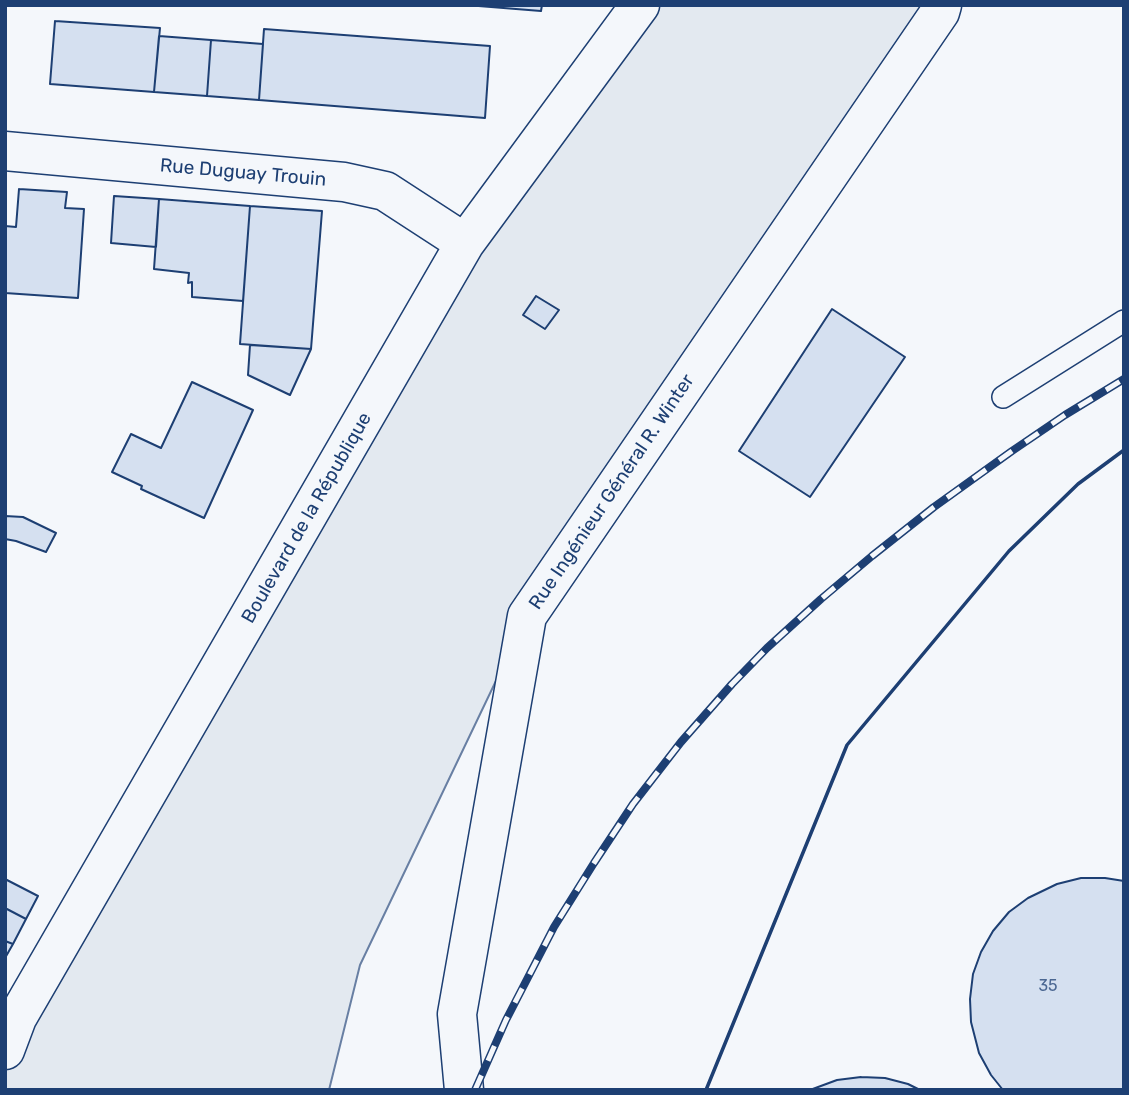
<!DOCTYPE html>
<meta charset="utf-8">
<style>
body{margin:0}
#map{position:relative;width:1129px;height:1095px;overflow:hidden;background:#f4f7fb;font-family:Rubik,sans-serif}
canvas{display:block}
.frame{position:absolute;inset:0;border:7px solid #1d3f73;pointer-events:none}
</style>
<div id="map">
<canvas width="1129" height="1095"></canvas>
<div class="frame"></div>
</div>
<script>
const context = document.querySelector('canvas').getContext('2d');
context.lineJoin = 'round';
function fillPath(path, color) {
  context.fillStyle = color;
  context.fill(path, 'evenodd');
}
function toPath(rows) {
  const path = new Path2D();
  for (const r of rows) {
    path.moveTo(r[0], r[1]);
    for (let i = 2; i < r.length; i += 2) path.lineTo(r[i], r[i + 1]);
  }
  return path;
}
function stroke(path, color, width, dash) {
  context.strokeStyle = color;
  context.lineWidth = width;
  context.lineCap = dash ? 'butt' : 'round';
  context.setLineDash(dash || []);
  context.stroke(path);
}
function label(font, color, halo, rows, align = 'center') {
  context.font = font + ' Rubik,sans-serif';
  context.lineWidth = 5;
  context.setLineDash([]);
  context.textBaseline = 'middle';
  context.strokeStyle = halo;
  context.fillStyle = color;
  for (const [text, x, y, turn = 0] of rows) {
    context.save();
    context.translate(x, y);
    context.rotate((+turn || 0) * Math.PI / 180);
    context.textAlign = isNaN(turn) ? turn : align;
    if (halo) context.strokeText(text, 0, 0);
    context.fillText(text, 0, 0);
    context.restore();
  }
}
const green = toPath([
 [640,5,942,5,527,616,360,965,329,1090,5,1090,5,1050,465,243,640,5]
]);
const building = toPath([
 [466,5,542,5,541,11,466,5],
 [55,21,160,28,154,92,50,84,55,21],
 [264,29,490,46,485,118,259,100,264,29],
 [159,36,211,40,207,96,154,92,159,36],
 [211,40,263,44,259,100,207,96,211,40],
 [19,189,67,192,65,208,84,209,78,298,5,293,5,226,16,227,19,189],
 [114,196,159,199,156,247,111,243,114,196],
 [159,199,250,206,243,301,192,297,192,282,188,283,189,273,154,269,159,199],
 [250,206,322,211,311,349,240,344,250,206],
 [536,296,559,310,545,329,523,315,536,296],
 [832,309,905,357,810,497,739,451,832,309],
 [250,345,311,349,290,395,248,375,250,345],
 [192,382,253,410,204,518,141,489,142,486,112,472,131,434,161,448,192,382],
 [5,516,23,517,56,533,46,552,16,541,5,539,5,516],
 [1081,878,1105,878,1124,881,1124,1090,1003,1090,991,1075,979,1053,971,1022,970,999,973,974,981,952,993,931,1009,912,1028,898,1057,884,1081,878],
 [5,879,38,896,26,919,5,908,5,879],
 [5,908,26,919,13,944,5,941,5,908],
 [5,941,13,944,5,958,5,941],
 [861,1077,885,1078,908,1084,920,1090,810,1090,837,1080,861,1077]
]);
const service = toPath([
 [1003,397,1124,321]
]);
const minor = toPath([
 [5,151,344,182,385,191,465,243],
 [5,1050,17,1018,465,243,640,5]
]);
const tertiary = toPath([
 [464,1090,457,1014,527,616,940,12,942,5]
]);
const rail = toPath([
 [475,1090,506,1020,554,927,594,863,633,804,681,742,732,684,767,648,821,599,872,556,934,507,1012,451,1065,415,1124,379]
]);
const wall = toPath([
 [706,1090,847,745,1009,551,1078,484,1124,450]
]);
const numberNames = [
 ["35",1048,986]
];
const streetNames = [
 ["Rue Duguay Trouin",243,173,5],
 ["Rue Ingénieur Général R. Winter",612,492,-56],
 ["Boulevard de la République",307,518,-60]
];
fillPath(green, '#e3e9f0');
stroke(green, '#687fa3', 2);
fillPath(building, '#d5e0f0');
stroke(building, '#1d3f73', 2);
stroke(service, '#1d3f73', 24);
stroke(minor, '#1d3f73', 41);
stroke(tertiary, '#1d3f73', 41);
stroke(service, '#f4f7fb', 21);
stroke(minor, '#f4f7fb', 38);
stroke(tertiary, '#f4f7fb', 38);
stroke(rail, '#1d3f73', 8);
stroke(rail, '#f4f7fb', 5, [16]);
stroke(wall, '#1d3f73', 3.5);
label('16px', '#4b6792', null, numberNames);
label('19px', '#1d3f73', '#f4f7fb', streetNames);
</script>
